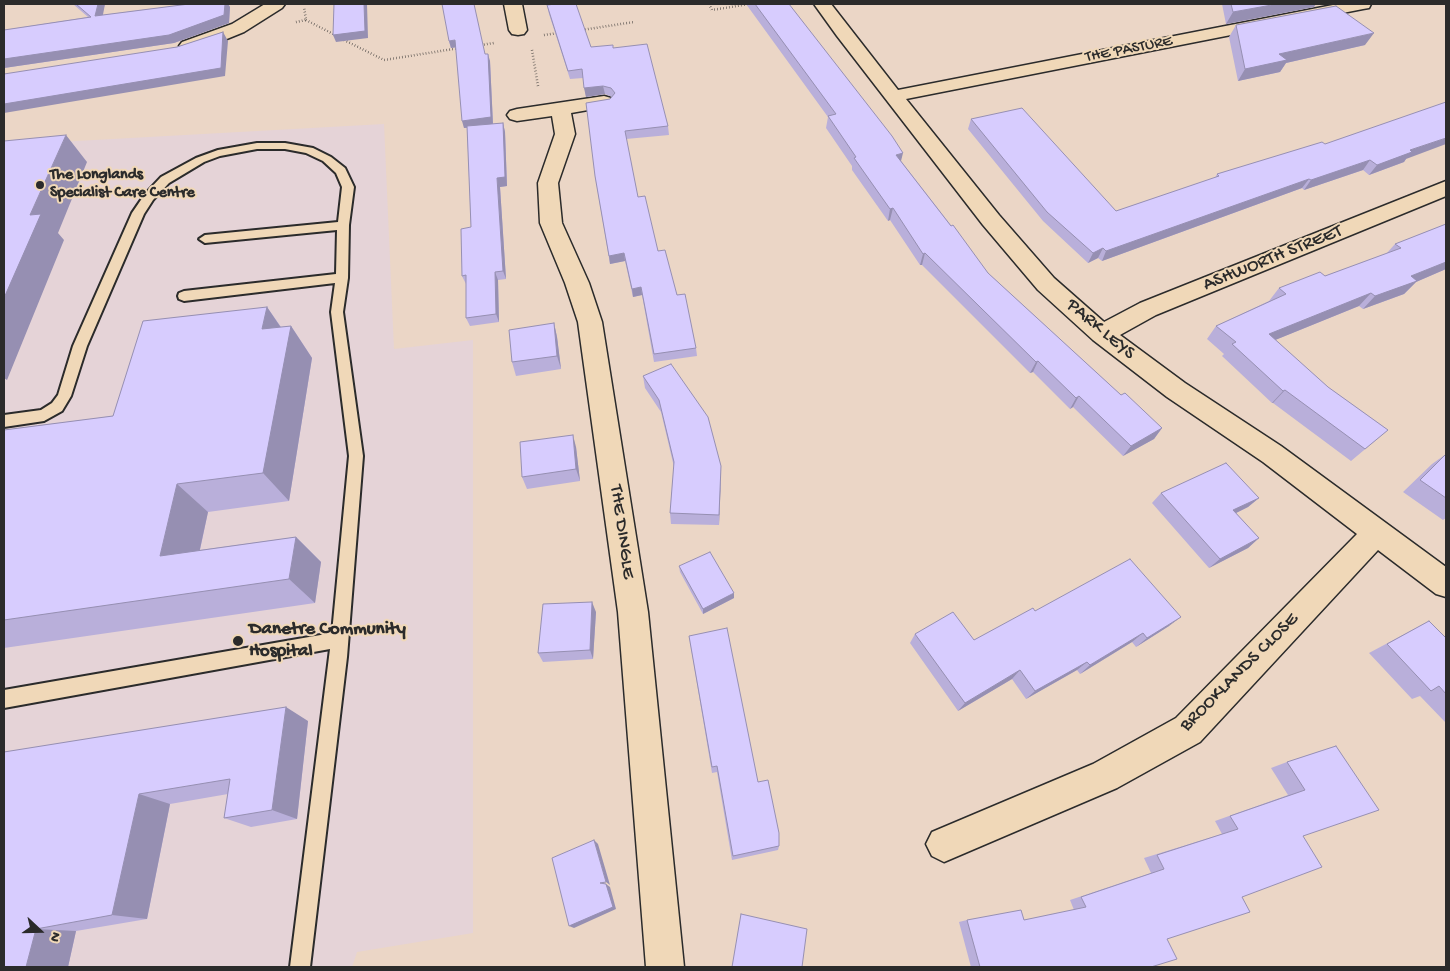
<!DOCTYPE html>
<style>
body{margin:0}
#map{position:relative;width:1450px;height:971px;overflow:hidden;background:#ebd6c6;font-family:"Gochi Hand",sans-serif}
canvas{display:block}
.frame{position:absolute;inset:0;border:5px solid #2b2b2b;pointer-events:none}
.north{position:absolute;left:15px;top:906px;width:50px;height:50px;-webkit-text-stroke:4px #f0d8b8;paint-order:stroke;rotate:111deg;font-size:14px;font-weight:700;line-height:20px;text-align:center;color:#2b2b2b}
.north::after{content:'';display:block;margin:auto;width:18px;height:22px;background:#2b2b2b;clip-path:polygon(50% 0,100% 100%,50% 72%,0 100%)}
</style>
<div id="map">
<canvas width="1450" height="971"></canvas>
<div class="frame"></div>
<div class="north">N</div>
</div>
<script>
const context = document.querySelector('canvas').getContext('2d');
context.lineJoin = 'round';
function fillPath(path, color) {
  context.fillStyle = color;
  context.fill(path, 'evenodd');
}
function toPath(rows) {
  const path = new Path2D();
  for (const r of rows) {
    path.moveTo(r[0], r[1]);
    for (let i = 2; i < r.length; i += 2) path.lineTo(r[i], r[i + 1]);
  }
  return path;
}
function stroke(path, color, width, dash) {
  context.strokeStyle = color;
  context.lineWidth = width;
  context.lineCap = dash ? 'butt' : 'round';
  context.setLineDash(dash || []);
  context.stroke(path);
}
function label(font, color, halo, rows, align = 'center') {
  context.font = font + ' "Gochi Hand",sans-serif';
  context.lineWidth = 4;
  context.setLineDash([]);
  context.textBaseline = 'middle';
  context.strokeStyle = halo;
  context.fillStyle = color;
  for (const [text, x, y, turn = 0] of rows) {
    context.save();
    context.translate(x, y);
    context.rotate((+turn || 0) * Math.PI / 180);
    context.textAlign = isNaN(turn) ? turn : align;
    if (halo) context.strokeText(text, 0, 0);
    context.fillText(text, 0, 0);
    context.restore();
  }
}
const built = toPath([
 [384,124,394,349,473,340,473,933,357,952,352,967,4,967,4,145]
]);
const path = toPath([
 [709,4,712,10,749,4],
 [306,20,337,36],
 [296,22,306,20,304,7],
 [582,30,634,22],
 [544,35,558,33],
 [344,40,384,60,460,48],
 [481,45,494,43],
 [532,50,538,86]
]);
const service = toPath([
 [257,143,285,143,313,148,331,157,345,168,354,187,349,225,348,278,343,312,363,456,347,657,310,967,290,967,330,649,4,708,4,690,332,633,349,456,331,312,335,283,184,301,179,299,178,296,179,293,184,291,336,274,337,230,205,243,199,239,205,235,338,222,342,187,336,173,323,161,306,153,285,149,257,149,220,156,204,162,169,183,153,200,144,214,87,346,71,396,62,411,44,421,4,427,4,415,41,410,52,403,58,395,73,346,132,213,145,194,161,177,196,158,218,150,257,143]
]);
const minor = toPath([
 [265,4,285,4,282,8,244,32,212,45,188,51,182,50,179,46,182,42,232,24,265,4],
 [504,4,522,4,527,30,524,34,518,35,512,34,509,30,504,4],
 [814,4,831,4,898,90,1338,4,1371,4,1369,8,1363,9,906,99,999,215,1054,278,1104,322,1140,303,1446,181,1446,196,1156,315,1120,335,1185,383,1281,446,1446,567,1446,597,1436,594,1378,550,1200,742,1117,788,944,862,932,856,926,844,932,832,1093,764,1176,718,1357,534,1263,462,1167,397,1093,340,1038,290,983,225,837,36,814,4],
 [604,96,611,98,614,102,611,106,571,113,575,134,558,183,562,223,589,283,602,322,648,612,684,967,646,967,618,612,578,322,565,283,540,223,538,183,555,134,552,116,517,121,510,119,507,115,510,111,517,109,604,96]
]);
const wall = toPath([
 [73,4,105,4,102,15,189,4,228,4,230,7,229,23,174,43,4,68,4,30,88,17],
 [746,4,789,4,901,161,988,273,1121,395,1162,428,1154,439,1123,456,1073,407,1070,409,1033,372,1030,373,922,265,920,265,890,220,888,221,852,170,852,166,826,128,828,117],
 [1222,4,1316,4,1314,7,1226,24],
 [547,5,591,47,613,48,668,126,669,135,626,139,638,197,658,251,677,295,696,348,697,356,654,362,642,295,633,297,625,261,610,264,595,176,610,99,612,97,605,94,586,97,583,78,570,79,549,14],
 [1236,25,1365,45,1286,63,1280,72,1238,81,1229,37],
 [449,41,485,54,490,61,493,124,503,123,505,132,507,186,500,187,506,279,498,280,499,322,470,326,466,318,466,284,462,276,471,227,467,128,464,128,456,47,451,48],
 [971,119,1116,211,1215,178,1217,174,1325,144,1406,159,1404,162,1369,175,1363,170,1304,190,1302,188,1102,261,1098,258,1088,263,1043,221,968,129],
 [1446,224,1446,269,1416,282,1404,294,1363,309,1359,306,1275,340,1328,387,1388,430,1351,461,1273,403,1272,403,1222,356,1224,354,1207,339,1216,326,1269,301,1279,288,1325,276,1386,254,1395,244],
 [267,307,281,327,291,326,312,358,289,501,208,512,200,550,296,537,321,562,315,603,4,648,4,430,113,416],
 [554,323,557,337,561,369,516,376,512,362],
 [643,376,721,466,719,525,671,524,670,513,674,467,661,412,645,388],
 [576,447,580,481,527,489,522,477],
 [1446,454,1446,518,1443,520,1403,492,1432,464],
 [1161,493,1259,498,1248,507,1236,513,1259,538,1248,548,1209,568,1152,503],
 [679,566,734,598,703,614,680,572],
 [1035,611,1169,626,1136,647,1132,642,1080,674,1077,670,1026,699,1012,679,958,711,910,643,915,634,974,640],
 [596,612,593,659,543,662,538,653],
 [1429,621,1446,638,1446,723,1420,696,1412,699,1369,653],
 [689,636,758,782,779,846,778,850,732,860,717,772,712,773],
 [308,721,297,819,251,827,224,818,228,794,170,804,147,919,76,931,68,967,4,967,4,752],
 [1336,746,1303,836,1242,897,1167,939,1151,967,971,967,959,922,967,920,1024,920,1074,910,1070,900,1151,873,1144,858,1222,834,1215,821,1288,795,1271,768,1287,762]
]);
const shadedWall = toPath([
 [98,4,105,4,101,25,95,16],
 [225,4,228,4,230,7,229,23,174,43,4,68,4,59],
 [364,4,367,4,368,38,336,42,333,35],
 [1277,4,1316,4,1314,7,1226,24,1233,12],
 [223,32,228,41,225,76,4,113,4,104],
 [1374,33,1365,45,1286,63,1280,72,1238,81,1245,69,1279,54],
 [455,40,458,47,451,48,449,41],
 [488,54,490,61,493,125,464,128,462,121],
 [603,86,605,94,586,97,584,88],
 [503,123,505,132,507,186,500,187,506,279,503,271,497,178],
 [66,135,87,162,58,233,64,240,7,380,4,378,4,298,30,215],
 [1446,138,1446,144,1406,159,1404,162,1369,175,1377,165,1410,150],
 [903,153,900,165,896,155],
 [1370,160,1363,170,1304,190,1311,180],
 [1309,179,1302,188,1102,261,1106,251],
 [893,208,890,220,888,221,890,209],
 [1103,248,1098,258,1088,263,1093,253],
 [624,253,625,261,610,264,609,256],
 [925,253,922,265,920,265,923,254],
 [1446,262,1446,269,1416,282,1404,294,1363,309,1375,296,1411,276],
 [495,272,498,280,499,322,496,314],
 [641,287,642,295,633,297,632,289],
 [1371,293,1359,306,1258,347,1269,334],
 [267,307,288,338,291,326,312,358,289,501,263,473,262,329],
 [554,323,557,337,561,369,557,356],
 [1038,361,1033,372,1030,373,1036,362],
 [1285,390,1273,403,1272,403,1283,391],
 [1079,396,1073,407,1070,409,1076,398],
 [1162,428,1154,439,1123,456,1131,446],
 [573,435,576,447,580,481,576,469],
 [721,466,721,477,719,525,719,515],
 [177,484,208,512,193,581,160,556],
 [1259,498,1248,507,1222,520,1233,510],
 [296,537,321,562,315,603,289,579],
 [1259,538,1248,548,1209,568,1220,559],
 [734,593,734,598,703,614,703,609],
 [592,602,596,612,593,659,590,650],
 [1181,617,1169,626,1136,647,1147,638],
 [1143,633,1132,642,1080,674,1090,665],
 [1087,662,1077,670,1026,699,1035,691],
 [1020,670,1012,679,958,711,965,703],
 [286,707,308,721,297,819,272,810],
 [139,794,170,804,147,919,112,915],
 [594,840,598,844,610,885,606,882],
 [606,884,610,887,616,909,574,928,569,926],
 [36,929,76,931,68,967,26,967]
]);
const building = toPath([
 [76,4,98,4,95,16,189,4,225,4,224,15,169,35,4,59,4,30,91,17,76,4],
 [334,4,364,4,365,31,333,35,334,4],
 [442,4,474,4,485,54,488,54,491,117,462,121,455,40,449,41,442,4],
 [556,4,576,4,591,47,613,45,613,48,647,44,668,126,625,131,638,197,645,196,658,251,665,250,677,295,685,294,696,348,654,354,641,287,632,289,624,253,609,256,595,176,586,103,610,99,615,93,611,88,603,86,584,88,582,69,568,71,547,5,556,4],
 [755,4,789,4,892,136,903,153,896,155,951,226,953,225,988,273,1121,395,1125,393,1162,428,1131,446,1079,396,1076,398,1038,361,1036,362,925,253,923,254,893,208,890,209,854,158,856,157,828,116,836,114,755,4],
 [1231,4,1277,4,1233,12,1231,4],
 [1336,6,1374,33,1279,54,1287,60,1245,69,1236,25,1336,6],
 [223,32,221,68,4,104,4,74,177,47,223,32],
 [1446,102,1446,138,1410,150,1412,152,1377,165,1370,160,1311,180,1309,179,1106,251,1103,248,1093,253,1047,212,971,119,1022,108,1116,211,1219,176,1217,174,1322,142,1325,144,1446,102],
 [503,123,505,177,497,178,503,271,495,272,496,314,466,318,466,275,462,276,461,229,471,227,467,126,503,123],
 [66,135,30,215,41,214,4,298,4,141,66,135],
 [1446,224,1446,262,1411,276,1417,281,1375,296,1371,293,1269,334,1328,387,1388,430,1365,449,1285,390,1283,391,1232,344,1236,342,1216,326,1286,294,1279,288,1320,272,1325,276,1401,248,1395,244,1446,224],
 [267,307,262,329,291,326,263,473,177,484,160,556,296,537,289,579,4,620,4,430,113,416,143,321,267,307],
 [554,323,557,356,512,362,509,330,554,323],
 [671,364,708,417,721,466,719,515,670,513,674,462,659,400,643,376,671,364],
 [573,435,576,469,522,477,520,442,573,435],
 [1446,454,1446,498,1420,480,1446,454],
 [1226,463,1259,498,1233,510,1259,538,1220,559,1161,493,1226,463],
 [710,552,734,593,703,609,679,566,710,552],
 [1130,559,1181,617,1147,638,1143,633,1090,665,1087,662,1035,691,1020,670,965,703,915,634,953,612,974,640,1033,608,1035,611,1130,559],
 [592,602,590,650,538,653,543,604,592,602],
 [1429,621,1446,638,1446,694,1439,686,1431,691,1387,644,1429,621],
 [727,628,758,782,768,780,779,833,779,846,733,856,717,766,712,767,689,636,727,628],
 [286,707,272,810,224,818,230,779,139,794,112,915,36,929,26,967,4,967,4,752,286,707],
 [1336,746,1379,810,1303,836,1322,867,1242,897,1250,912,1167,939,1177,959,1151,967,980,967,967,920,1021,910,1024,920,1086,907,1081,897,1164,869,1157,855,1238,829,1230,816,1305,790,1287,762,1336,746],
 [594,840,606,882,600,883,606,884,613,907,569,926,552,858,594,840],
 [741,914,807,929,802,967,732,967,741,914]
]);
const markers = [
 [40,185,5,"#2b2b2b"],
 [238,641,6,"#2b2b2b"]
];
const farStreetnames = [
 ["THE PASTURE",1129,50,-11]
];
const farPoinames = [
 ["The Longlands",50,176],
 ["Specialist Care Centre",50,194]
];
const streetNames = [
 ["ASHWORTH STREET",1273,259,-22],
 ["PARK LEYS",1100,330,40],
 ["THE DINGLE",621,532,82],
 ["BROOKLANDS CLOSE",1240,673,-45]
];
const poiNames = [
 ["Danetre Community",249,630],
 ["Hospital",249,652]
];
fillPath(built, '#e5d3d7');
stroke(service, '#2b2b2b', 4);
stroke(minor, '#2b2b2b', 3);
stroke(path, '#2b2b2b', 2.5, [0.5, 2.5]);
fillPath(service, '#f0d8b8');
fillPath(minor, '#f0d8b8');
fillPath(wall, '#b9afda');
fillPath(shadedWall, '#968fb2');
fillPath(building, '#d7ccfe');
stroke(building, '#968fb2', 1);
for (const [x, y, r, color] of markers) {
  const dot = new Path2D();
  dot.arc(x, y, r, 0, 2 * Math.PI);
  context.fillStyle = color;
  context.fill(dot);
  stroke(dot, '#f0d8b8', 2);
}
label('16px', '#2b2b2b', '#f0d8b8', farStreetnames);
label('bold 16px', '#2b2b2b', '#f0d8b8', farPoinames, 'left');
label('19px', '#2b2b2b', '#f0d8b8', streetNames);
label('bold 19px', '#2b2b2b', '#f0d8b8', poiNames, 'left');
</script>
